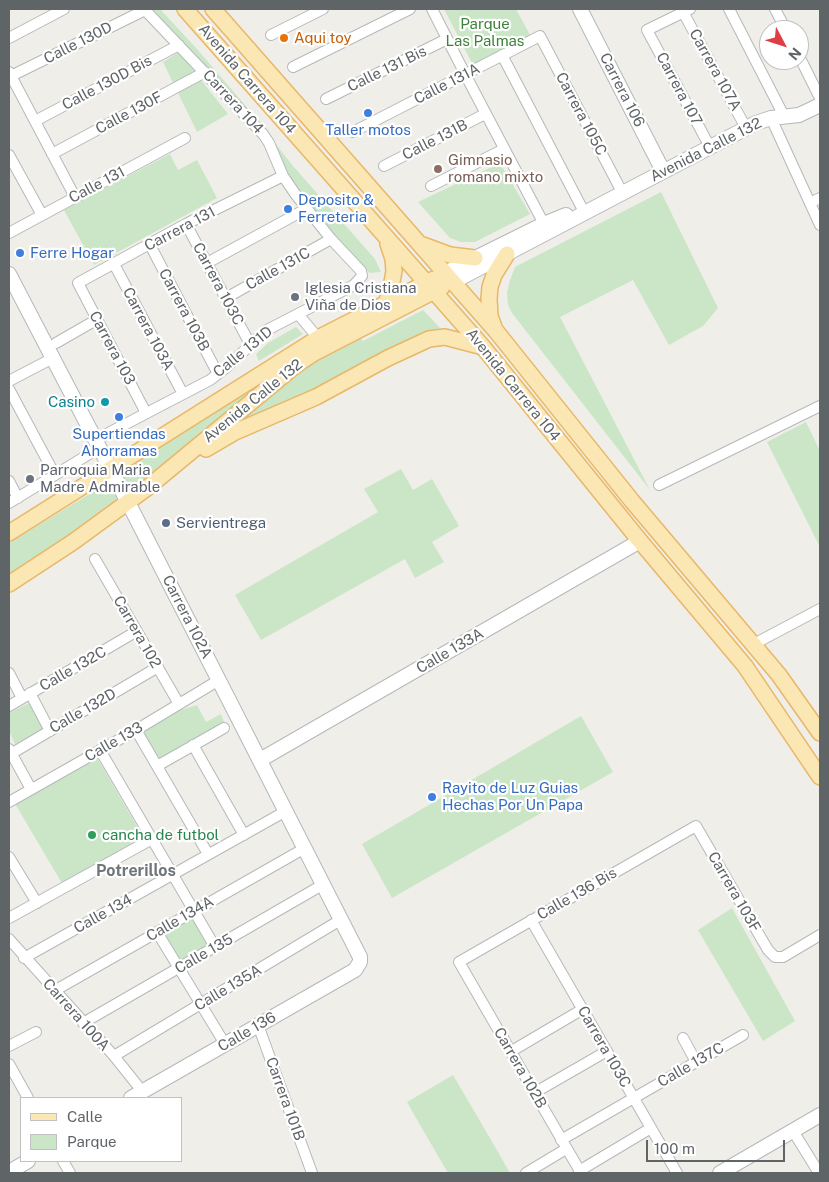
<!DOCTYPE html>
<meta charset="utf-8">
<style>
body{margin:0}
#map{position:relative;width:829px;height:1182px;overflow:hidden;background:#f0eee8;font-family:"Public Sans",sans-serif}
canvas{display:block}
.frame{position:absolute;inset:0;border:10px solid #5f6467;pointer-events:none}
.legend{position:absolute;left:20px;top:1097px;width:162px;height:65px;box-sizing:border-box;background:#fff;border:1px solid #bfc1c2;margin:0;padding:6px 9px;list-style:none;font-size:15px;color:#5f6467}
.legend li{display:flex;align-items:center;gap:10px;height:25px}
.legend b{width:25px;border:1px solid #bfc1c2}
.north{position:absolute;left:759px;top:20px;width:50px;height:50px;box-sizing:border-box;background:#fff;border:1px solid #bfc1c2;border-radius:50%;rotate:130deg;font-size:14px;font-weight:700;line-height:20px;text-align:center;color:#5f6467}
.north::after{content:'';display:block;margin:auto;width:18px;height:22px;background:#df3f44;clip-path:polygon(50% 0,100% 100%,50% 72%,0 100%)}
.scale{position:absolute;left:646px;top:1140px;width:139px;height:22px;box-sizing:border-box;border:2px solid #5f6467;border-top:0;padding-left:6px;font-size:15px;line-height:18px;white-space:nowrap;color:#5f6467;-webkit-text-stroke:4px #fff;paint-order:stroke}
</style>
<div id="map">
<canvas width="829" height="1182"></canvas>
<div class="frame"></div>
<ul class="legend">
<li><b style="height:6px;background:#fae7b3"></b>Calle</li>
<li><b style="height:14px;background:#cae6c7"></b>Parque</li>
</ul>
<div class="north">N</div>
<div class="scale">100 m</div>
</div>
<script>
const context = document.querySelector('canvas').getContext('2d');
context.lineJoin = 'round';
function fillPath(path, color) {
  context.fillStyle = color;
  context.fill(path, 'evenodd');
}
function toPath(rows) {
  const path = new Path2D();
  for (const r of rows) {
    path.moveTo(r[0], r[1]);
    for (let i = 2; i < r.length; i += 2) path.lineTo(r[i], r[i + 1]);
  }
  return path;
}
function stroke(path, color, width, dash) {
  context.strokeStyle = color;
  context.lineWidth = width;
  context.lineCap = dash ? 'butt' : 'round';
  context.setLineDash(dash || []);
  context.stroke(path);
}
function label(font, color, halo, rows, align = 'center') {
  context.font = font + ' "Public Sans",sans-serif';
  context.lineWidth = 4.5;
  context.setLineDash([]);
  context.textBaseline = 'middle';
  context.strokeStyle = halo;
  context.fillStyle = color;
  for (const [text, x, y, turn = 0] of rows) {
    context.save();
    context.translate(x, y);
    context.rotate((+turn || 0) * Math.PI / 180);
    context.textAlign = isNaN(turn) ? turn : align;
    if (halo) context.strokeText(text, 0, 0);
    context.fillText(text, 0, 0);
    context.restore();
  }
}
const green = toPath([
 [152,9,160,9,197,49,244,104,293,166,375,259,381,272,370,273,356,260,304,198,239,105,211,72],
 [444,9,516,9,531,37,474,67],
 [179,52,228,114,197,132,163,62],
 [170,154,178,170,197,160,217,198,94,265,64,210],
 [500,163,530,214,475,242,461,242,450,238,418,202],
 [661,192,718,308,703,326,669,345,633,280,560,317,650,490,512,313,508,305,507,293,510,280,515,267],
 [423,310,443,331,291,403,233,425,296,372,360,336,363,341],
 [296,327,303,334,259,361,256,354,268,343],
 [281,371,140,486,132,486,123,478,123,475,125,469],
 [806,422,820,451,820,547,767,442],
 [401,469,413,490,432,479,459,526,432,542,444,562,415,578,405,559,261,640,235,595,378,512,364,489],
 [101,487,109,487,115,493,118,502,115,506,9,576,9,543],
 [29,703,44,729,15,744,9,731,9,713],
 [197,705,206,722,221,714,224,722,158,759,142,731,171,713],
 [581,716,613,772,392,898,362,844],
 [96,756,143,837,63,885,14,802],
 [732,908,795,1021,763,1041,698,930],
 [192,918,209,946,180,962,164,934],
 [453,1075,494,1145,510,1173,448,1173,427,1137,407,1102]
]);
const street = toPath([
 [432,9,465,74,544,224],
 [690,9,647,30,710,147],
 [729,9,785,118],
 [775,9,786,30],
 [683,12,746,128],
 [271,35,323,9],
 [9,38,64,9],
 [502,55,582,208],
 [799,56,820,98],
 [293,67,410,9],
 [9,72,75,197],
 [11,76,145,10],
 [326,99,447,39],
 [771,118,820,225],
 [35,121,179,45],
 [353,132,540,36,622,192],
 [52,154,205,72],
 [9,155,42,215],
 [384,166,485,114],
 [431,186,504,149],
 [810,203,820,198],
 [186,224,250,344],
 [9,233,185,138],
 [150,245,218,374],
 [207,263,306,209],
 [114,264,183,394],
 [226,298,331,239],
 [298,314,318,338],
 [56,343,96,320],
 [9,381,53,358],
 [9,389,55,475],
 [146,413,78,283,186,224,283,176],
 [95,440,210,380,228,366,265,331,354,285,362,276,361,271,331,239,296,195,283,176,269,143,263,134,144,9],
 [9,481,18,498],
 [659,485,820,406],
 [9,503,99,448],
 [95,559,179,704],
 [754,644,820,609],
 [9,673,22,698],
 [30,693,50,731],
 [9,706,137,631],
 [136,730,208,854],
 [193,745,244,835],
 [9,749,31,789],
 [100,750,215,947],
 [9,755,158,667],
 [157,766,224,728],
 [9,802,136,730,219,680],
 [9,857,37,903],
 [9,918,152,839],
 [531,920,677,1173],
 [157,932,225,1044],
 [9,939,114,1056,142,1091],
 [24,958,286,811],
 [54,991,305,848],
 [83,1023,324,884],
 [258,1025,312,1173],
 [683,1038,696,1062],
 [9,1046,36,1032],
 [510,1052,583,1009],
 [114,1056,342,919],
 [9,1064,28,1098],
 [534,1093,607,1051],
 [793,1131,819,1173],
 [561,1140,743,1035],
 [63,1161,70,1173],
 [579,1171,651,1128],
 [526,1173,566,1149],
 [581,1173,459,962,696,826,768,950,775,957,783,957,820,935]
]);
const secondary = toPath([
 [580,9,663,171],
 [445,273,544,224,566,215],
 [9,274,133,512,360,957,360,962,355,970,131,1098],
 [453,282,756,123,771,118,799,115,820,105],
 [260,760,640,541],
 [9,1172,28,1161],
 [720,1173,820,1115]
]);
const primary = toPath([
 [185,9,483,347,640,541,745,666,820,777],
 [213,9,496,331,632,501,779,675,820,733],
 [423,245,450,255,475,258],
 [386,303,390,293,394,271,393,259,388,244],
 [494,327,490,316,489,299,490,287,494,275,507,254],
 [206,449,235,432,316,397,388,358,429,339,445,337,483,347],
 [9,533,318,338,434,279],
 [9,584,73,542,147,488,296,365,314,353,442,287]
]);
const markers = [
 [284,38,5,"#e8710a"],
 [368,113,5,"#3f7fe0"],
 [438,169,5,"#8d6e63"],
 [288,209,5,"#3f7fe0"],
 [20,253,5,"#3f7fe0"],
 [295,297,5,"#6b7280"],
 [105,402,5,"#0f9aa8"],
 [119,417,5,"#3f7fe0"],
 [30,479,5,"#6b7280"],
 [166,523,5,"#5c6f8a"],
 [432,797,5,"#3f7fe0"],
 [92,835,5,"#2e9e5b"]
];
const parkNames = [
 ["Parque",485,24],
 ["Las Palmas",485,41]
];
const foodNames = [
 ["Aqui toy",294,38]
];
const streetNames = [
 ["Calle 130D",78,43,-27],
 ["Calle 131 Bis",387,69,-26],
 ["Carrera 107A",715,70,61],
 ["Avenida Carrera 104",247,79,49],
 ["Calle 130D Bis",107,83,-28],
 ["Calle 131A",447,84,-27],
 ["Carrera 107",679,89,62],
 ["Carrera 106",622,90,63],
 ["Carrera 104",233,102,47],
 ["Calle 130F",129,113,-28],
 ["Carrera 105C",581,114,62],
 ["Calle 131B",435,140,-27],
 ["Avenida Calle 132",706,150,-27],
 ["Calle 131",97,185,-28],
 ["Carrera 131",180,229,-28],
 ["Calle 131C",278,269,-29],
 ["Carrera 103C",218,284,62],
 ["Carrera 103B",184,310,62],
 ["Carrera 103A",148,329,62],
 ["Carrera 103",112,348,62],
 ["Calle 131D",243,352,-39],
 ["Avenida Carrera 104",513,385,51],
 ["Avenida Calle 132",253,401,-39],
 ["Carrera 102A",187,617,63],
 ["Carrera 102",137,632,60],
 ["Calle 133A",450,651,-30],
 ["Calle 132C",73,669,-30],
 ["Calle 132D",83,711,-30],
 ["Calle 133",114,742,-30],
 ["Carrera 103F",734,892,60],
 ["Calle 136 Bis",577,894,-30],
 ["Calle 134",103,914,-29],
 ["Calle 134A",180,919,-30],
 ["Calle 135",204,954,-30],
 ["Calle 135A",228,988,-31],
 ["Carrera 100A",76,1015,48],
 ["Calle 136",247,1032,-30],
 ["Carrera 103C",604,1047,60],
 ["Calle 137C",691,1065,-30],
 ["Carrera 102B",520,1068,60],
 ["Carrera 101B",285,1099,70]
];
const shopNames = [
 ["Taller motos",368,130,"center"],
 ["Deposito &",298,200],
 ["Ferreteria",298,217],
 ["Ferre Hogar",30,253],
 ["Supertiendas",119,434,"center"],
 ["Ahorramas",119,451,"center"],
 ["Rayito de Luz Guias",442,788],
 ["Hechas Por Un Papa",442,805]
];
const educationNames = [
 ["Gimnasio",448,160],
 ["romano mixto",448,177]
];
const worshipNames = [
 ["Iglesia Cristiana",305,288],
 ["Viña de Dios",305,305],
 ["Parroquia Maria",40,470],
 ["Madre Admirable",40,487]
];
const cultureNames = [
 ["Casino",95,402]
];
const serviceNames = [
 ["Servientrega",176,523]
];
const leisureNames = [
 ["cancha de futbol",102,835]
];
const neighbourhoodNames = [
 ["Potrerillos",136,871]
];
fillPath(green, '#cae6c7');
stroke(street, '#b5b8bb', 12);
stroke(secondary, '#b4b8bb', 16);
stroke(primary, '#e9b768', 18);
stroke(street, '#fff', 10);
stroke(secondary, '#fff', 14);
stroke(primary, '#fae7b3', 15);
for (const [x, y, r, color] of markers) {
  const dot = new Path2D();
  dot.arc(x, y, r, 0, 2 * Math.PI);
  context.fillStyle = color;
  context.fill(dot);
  stroke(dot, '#fff', 2);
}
label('15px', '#3f823b', '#fff', parkNames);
label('15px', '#c56008', '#fff', foodNames, 'left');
label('15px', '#5f6467', '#fff', streetNames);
label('15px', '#366cbe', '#fff', shopNames, 'left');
label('15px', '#785e54', '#fff', educationNames, 'left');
label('15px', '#5b616d', '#fff', worshipNames, 'left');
label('15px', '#0d838f', '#fff', cultureNames, 'right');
label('15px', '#4e5e75', '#fff', serviceNames, 'left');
label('15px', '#27864d', '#fff', leisureNames, 'left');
label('bold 16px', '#707679', '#fff', neighbourhoodNames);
</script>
